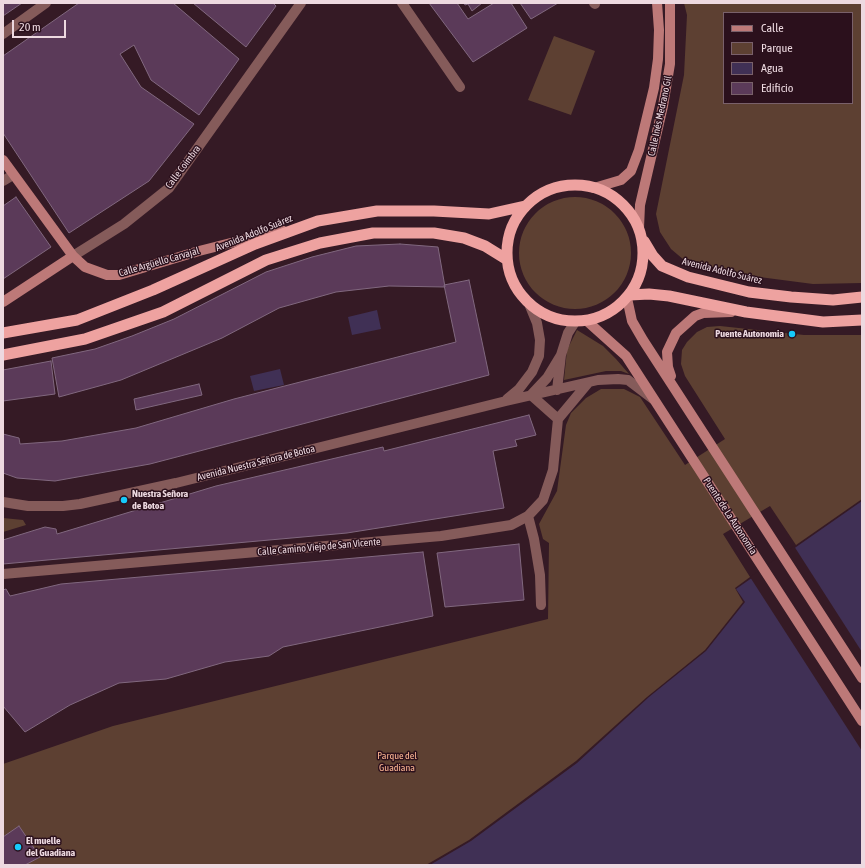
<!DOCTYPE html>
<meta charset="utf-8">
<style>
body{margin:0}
#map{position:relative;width:865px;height:868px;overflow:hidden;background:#351a25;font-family:"Asap Condensed",sans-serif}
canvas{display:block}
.frame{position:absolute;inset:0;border:4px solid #edd9e0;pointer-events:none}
.legend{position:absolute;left:723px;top:12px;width:130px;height:92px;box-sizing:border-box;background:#2b101c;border:1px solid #79606a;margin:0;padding:5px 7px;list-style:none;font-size:12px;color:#edd9e0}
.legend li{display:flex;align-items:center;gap:8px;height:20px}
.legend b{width:20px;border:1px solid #79606a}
.scale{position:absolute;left:12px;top:20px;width:54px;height:18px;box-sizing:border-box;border:2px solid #edd9e0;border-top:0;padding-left:5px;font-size:12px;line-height:14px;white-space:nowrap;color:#edd9e0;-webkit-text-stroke:3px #2b101c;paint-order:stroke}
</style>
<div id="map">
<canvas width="865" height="868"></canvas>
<div class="frame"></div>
<ul class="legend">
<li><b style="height:5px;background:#bd7978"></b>Calle</li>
<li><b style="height:11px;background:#5d4032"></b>Parque</li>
<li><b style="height:11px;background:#403055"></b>Agua</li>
<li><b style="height:11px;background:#5b3a59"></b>Edificio</li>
</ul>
<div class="scale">20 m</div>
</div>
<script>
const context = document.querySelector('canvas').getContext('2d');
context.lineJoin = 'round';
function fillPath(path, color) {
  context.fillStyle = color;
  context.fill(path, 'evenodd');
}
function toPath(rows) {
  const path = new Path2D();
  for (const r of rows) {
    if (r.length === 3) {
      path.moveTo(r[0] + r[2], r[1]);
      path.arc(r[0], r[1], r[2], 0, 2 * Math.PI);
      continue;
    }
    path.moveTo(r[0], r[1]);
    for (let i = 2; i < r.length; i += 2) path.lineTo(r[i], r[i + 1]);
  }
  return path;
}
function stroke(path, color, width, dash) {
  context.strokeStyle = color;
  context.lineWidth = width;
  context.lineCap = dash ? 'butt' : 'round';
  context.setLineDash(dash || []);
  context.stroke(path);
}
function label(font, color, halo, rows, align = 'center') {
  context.font = font + ' "Asap Condensed",sans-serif';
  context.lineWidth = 3;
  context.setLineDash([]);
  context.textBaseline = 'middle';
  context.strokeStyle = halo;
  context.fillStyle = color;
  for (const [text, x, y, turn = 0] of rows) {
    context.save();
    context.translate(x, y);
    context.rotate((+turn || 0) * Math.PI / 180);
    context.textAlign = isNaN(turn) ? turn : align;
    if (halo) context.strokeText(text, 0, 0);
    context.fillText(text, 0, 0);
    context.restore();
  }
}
const green = toPath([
 [684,3,862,3,862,283,813,284,744,275,684,260,671,249,660,232,656,214,684,75,687,15],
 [724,13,852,13,852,103,724,103],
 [554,36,595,51,571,115,528,100],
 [575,253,56],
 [720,326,804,335,862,335,862,499,796,545,770,506,723,534,750,577,735,588,743,602,705,650,647,697,576,761,469,840,426,865,3,865,3,764,113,726,548,619,549,543,543,539,539,524,557,491,566,425,571,413,586,398,601,389,624,389,640,397,685,465,725,439,685,376,681,364,682,350,687,342,697,332,707,327],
 [577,330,603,346,616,359,629,374,621,371,606,371,564,380,567,350],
 [3,518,23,520,26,525,3,532]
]);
const water = toPath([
 [377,310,381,329,352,335,348,317],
 [280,369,284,385,254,391,250,376],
 [862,501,862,865,430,865,471,841,577,763,649,697,706,651,745,602,736,589]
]);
const pier = toPath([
 [794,546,862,652,862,751,750,577]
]);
const building = toPath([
 [3,3,22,3,3,16,3,3],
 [79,3,173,3,239,59,199,115,151,80,134,45,120,54,141,87,194,124,149,181,69,233,3,133,3,56,79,3],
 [193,3,273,3,276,6,246,47,193,3],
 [429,3,457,3,468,19,494,3,511,3,527,28,473,62,429,3],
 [464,3,482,3,472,11,468,4,465,5,464,3],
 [520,3,558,3,531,19,520,3],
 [16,197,51,247,3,279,3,206,16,197],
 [400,244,438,247,445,287,389,286,336,292,279,308,222,338,121,380,59,397,52,358,95,349,132,336,174,319,266,272,312,257,356,246,400,244],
 [469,280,489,375,150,464,55,481,17,478,3,473,3,434,19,438,20,444,62,441,136,428,234,399,456,342,444,285,469,280],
 [51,361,55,394,3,401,3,370,51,361],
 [199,384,202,395,136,410,134,399,199,384],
 [529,415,536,435,515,440,517,446,493,451,504,508,347,533,3,564,3,540,45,527,56,529,57,534,216,486,383,447,384,451,529,415],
 [519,544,524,600,445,607,437,553,519,544],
 [423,552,433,616,283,647,269,656,225,662,166,679,119,683,70,705,25,732,3,706,3,590,6,589,10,596,61,584,423,552],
 [19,826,40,857,25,865,3,865,3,837,19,826]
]);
const minor = toPath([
 [402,3,460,87],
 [594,3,595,4],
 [3,34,46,3],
 [3,181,13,175],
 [73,256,124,224,169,188,301,3],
 [557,390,561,355,568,333,575,322],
 [507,399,519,389,532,372,539,356,540,340,537,323,530,306],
 [558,419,531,395,547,378,561,355],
 [3,502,28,506,63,506,80,504,176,483,506,401,598,380,618,379,628,380,653,399],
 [528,516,534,539,540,575,541,605],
 [3,574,441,536,511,525,528,516,543,500,553,470,558,419,588,383]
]);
const secondary = toPath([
 [3,160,73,256,85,267,107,275,119,275,199,251,282,230],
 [594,188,621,180,631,171,639,150,654,88,658,59,659,30,657,3],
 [639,228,640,205,663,106,670,64,670,3],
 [627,298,632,321,643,340,862,678],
 [3,302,73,256],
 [587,321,626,356,862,721],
 [671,376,668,367,667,352,676,333,695,316,703,313,731,312]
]);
const trunk = toPath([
 [575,253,68],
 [644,241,653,256,662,266,688,277,749,292,791,297,833,300,862,297],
 [630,295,649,294,669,296,746,312,823,322,862,320],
 [3,333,77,320,153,290,255,244,318,221,377,211,434,211,489,214,525,206],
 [3,355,85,339,163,312,266,260,320,243,373,233,434,233,464,238,485,246,506,259]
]);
const markers = [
 [792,334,4,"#16cafb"],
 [124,500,4,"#16cafb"],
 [18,847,4,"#16cafb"]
];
const streetNames = [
 ["Calle Inés Medrano Gil",660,116,-78],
 ["Calle Coimbra",183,167,-53],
 ["Avenida Adolfo Suárez",254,233,-22],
 ["Calle Argüello Carvajal",159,262,-16],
 ["Avenida Adolfo Suárez",722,271,14],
 ["Avenida Nuestra Señora de Botoa",256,463,-14],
 ["Puente de La Autonomía",730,516,57],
 ["Calle Camino Viejo de San Vicente",319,547,-5]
];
const poiNames = [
 ["Puente Autonomia",784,334,"right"],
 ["Nuestra Señora",132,494],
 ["de Botoa",132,506],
 ["El muelle",26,841],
 ["del Guadiana",26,853]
];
const parkNames = [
 ["Parque del",397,756],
 ["Guadiana",397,768]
];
fillPath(green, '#5d4032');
fillPath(water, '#403055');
fillPath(pier, '#351a25');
fillPath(building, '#5b3a59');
stroke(building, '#81687f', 1);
stroke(minor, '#855b5a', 10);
stroke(secondary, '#bd7978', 10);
stroke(trunk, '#eea2a0', 11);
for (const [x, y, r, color] of markers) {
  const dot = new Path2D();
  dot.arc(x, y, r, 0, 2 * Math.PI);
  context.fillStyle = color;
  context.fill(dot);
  stroke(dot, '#2b101c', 1.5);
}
label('10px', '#edd9e0', '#2b101c', streetNames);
label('bold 10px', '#edd9e0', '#2b101c', poiNames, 'left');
label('10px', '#feb794', '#2b101c', parkNames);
</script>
